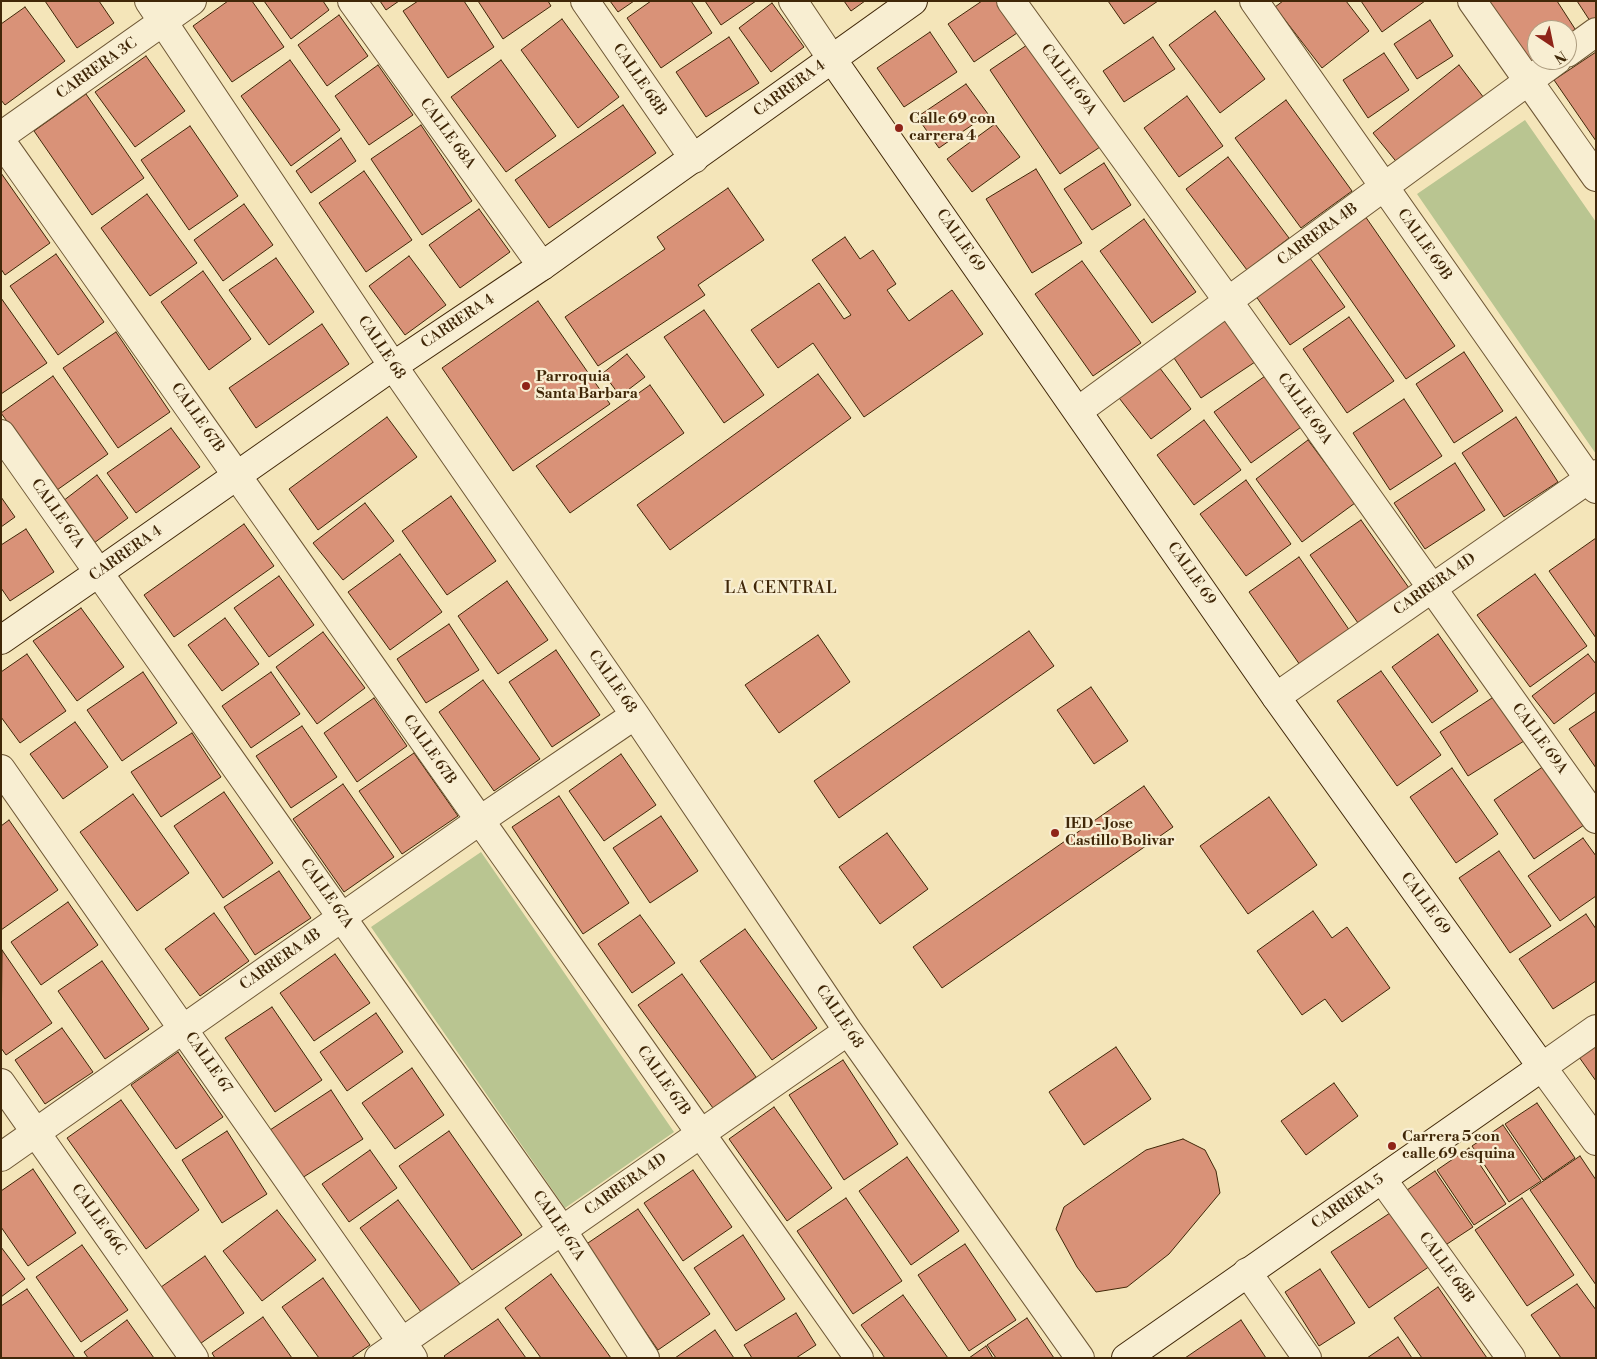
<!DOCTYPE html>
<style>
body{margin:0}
#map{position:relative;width:1597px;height:1359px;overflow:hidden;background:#f4e5b9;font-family:"Libre Bodoni",serif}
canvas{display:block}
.frame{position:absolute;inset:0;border:2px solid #402708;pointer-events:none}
.north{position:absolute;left:1527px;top:20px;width:50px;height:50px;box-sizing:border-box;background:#f8eed2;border:1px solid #ae9e81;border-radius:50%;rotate:146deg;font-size:14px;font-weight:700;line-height:20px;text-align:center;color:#402708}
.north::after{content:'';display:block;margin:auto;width:18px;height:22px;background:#8f2418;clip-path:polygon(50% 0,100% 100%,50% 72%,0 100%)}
</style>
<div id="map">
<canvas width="1597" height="1359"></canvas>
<div class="frame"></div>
<div class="north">N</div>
</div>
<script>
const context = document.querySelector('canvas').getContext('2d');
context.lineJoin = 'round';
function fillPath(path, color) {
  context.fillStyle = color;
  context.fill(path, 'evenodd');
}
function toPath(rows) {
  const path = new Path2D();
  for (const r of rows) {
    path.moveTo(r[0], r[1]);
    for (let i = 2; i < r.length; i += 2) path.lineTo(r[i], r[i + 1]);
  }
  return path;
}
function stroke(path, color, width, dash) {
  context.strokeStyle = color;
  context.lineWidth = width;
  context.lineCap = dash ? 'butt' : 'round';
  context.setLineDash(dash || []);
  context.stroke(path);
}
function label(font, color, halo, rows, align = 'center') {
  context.font = font + ' "Libre Bodoni",serif';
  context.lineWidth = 4.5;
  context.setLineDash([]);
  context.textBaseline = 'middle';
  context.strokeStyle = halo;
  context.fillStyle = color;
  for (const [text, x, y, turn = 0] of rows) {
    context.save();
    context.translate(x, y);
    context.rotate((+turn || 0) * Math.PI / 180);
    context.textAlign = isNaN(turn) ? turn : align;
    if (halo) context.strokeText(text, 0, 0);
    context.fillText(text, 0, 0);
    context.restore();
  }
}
const green = toPath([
 [1525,120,1596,222,1596,454,1417,194],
 [481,852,674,1132,565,1208,371,927]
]);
const building = toPath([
 [45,1,99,1,114,23,77,48,45,1],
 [228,1,252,1,284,47,232,82,193,26,228,1],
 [264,1,323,1,329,10,291,39,264,1],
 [380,1,399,1,386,10,380,1],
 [418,1,464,1,494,47,448,78,403,11,418,1],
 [478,1,548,1,551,6,503,39,478,1],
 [610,1,634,1,618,12,610,1],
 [651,1,691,1,712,33,661,68,627,18,651,1],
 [705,1,756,1,721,25,705,1],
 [844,1,865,1,851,11,844,1],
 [982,1,1000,1,1020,31,974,62,948,24,982,1],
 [1108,1,1158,1,1124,24,1108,1],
 [1283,1,1346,1,1369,31,1322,68,1275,7,1283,1],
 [1361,1,1425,1,1382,32,1361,1],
 [1488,1,1557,1,1577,32,1567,38,1567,30,1537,30,1537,58,1529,63,1488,1],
 [1577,1,1596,1,1596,21,1592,24,1577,1],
 [772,3,804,47,771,72,739,28,772,3],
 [25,7,65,61,5,105,1,100,1,24,25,7],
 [1215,11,1265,79,1220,113,1169,45,1215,11],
 [339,15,368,56,327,86,298,45,339,15],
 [562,19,619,97,578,128,521,50,562,19],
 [1430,20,1453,56,1417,79,1394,44,1430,20],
 [930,32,957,72,904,107,877,68,930,32],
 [729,37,759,83,706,117,676,72,729,37],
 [1153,37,1175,69,1124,102,1103,71,1153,37],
 [1030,43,1100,147,1060,174,990,70,1030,43],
 [1596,52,1596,141,1554,80,1596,52],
 [1384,53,1409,90,1368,118,1343,80,1384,53],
 [146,56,185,111,135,147,95,92,146,56],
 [290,60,340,130,291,166,241,96,290,60],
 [501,60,556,136,506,172,451,97,501,60],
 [378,65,413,115,369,145,335,96,378,65],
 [1459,65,1484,98,1399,165,1373,133,1459,65],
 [966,84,988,114,939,148,917,117,966,84],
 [86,94,144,178,92,215,34,131,86,94],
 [1187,96,1223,146,1179,177,1144,128,1187,96],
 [1286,100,1352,191,1301,228,1235,138,1286,100],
 [623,105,656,153,549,228,515,180,623,105],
 [995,124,1020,157,972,192,947,159,995,124],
 [421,125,472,201,422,235,371,159,421,125],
 [190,126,238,196,189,230,141,160,190,126],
 [341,138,356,161,311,193,296,171,341,138],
 [1228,157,1289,238,1247,270,1186,189,1228,157],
 [1104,163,1131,205,1092,230,1064,189,1104,163],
 [1036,169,1082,243,1032,273,986,199,1036,169],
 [364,171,412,240,366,272,319,203,364,171],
 [1,173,50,243,5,275,1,269,1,173],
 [728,188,764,240,698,285,705,295,598,366,565,317,665,249,657,237,728,188],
 [147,194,197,263,150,296,101,228,147,194],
 [244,204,273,245,223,281,194,240,244,204],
 [479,209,510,252,460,288,429,245,479,209],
 [1365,216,1455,346,1406,379,1316,250,1365,216],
 [1144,219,1196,292,1152,323,1100,251,1144,219],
 [845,237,860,259,873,250,896,284,887,290,909,321,952,290,983,334,864,417,813,343,778,368,751,330,819,283,844,319,851,315,812,260,845,237],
 [56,254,104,322,58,355,10,286,56,254],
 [1307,254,1345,307,1290,345,1253,292,1307,254],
 [409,256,446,305,405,335,369,286,409,256],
 [276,258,314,312,269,345,229,290,276,258],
 [1082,261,1141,343,1093,376,1035,294,1082,261],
 [203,271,251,339,209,370,161,302,203,271],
 [1,298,47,363,1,394,1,298],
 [538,301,610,404,513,471,442,368,538,301],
 [704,310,764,395,724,423,664,337,704,310],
 [1224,316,1255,362,1201,398,1170,352,1224,316],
 [1349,317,1394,381,1347,413,1303,349,1349,317],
 [322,324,349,364,256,428,229,388,322,324],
 [116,332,170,412,118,448,63,368,116,332],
 [1464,352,1503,411,1454,443,1416,384,1464,352],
 [627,354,645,377,620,396,603,373,627,354],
 [1156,363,1191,409,1151,439,1116,394,1156,363],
 [818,374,851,418,670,550,637,505,818,374],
 [1268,374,1304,425,1251,463,1214,412,1268,374],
 [53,376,108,454,57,490,1,413,53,376],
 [650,385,684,433,570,513,536,466,650,385],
 [1404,399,1442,456,1390,490,1353,433,1404,399],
 [387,417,417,457,318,530,289,489,387,417],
 [1516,417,1558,482,1504,517,1462,453,1516,417],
 [1204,420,1241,470,1194,505,1157,455,1204,420],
 [171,428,200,467,136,513,107,473,171,428],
 [1308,440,1355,503,1302,542,1256,479,1308,440],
 [1455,463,1485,510,1425,549,1394,503,1455,463],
 [97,475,128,518,94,543,63,501,97,475],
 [1246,480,1291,544,1246,576,1200,514,1246,480],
 [451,496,496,561,447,595,402,531,451,496],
 [1,497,15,517,1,527,1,497],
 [365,503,394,541,343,580,313,543,365,503],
 [1361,520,1409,588,1358,623,1310,555,1361,520],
 [244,524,274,566,174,637,144,595,244,524],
 [26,529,54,572,10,601,1,588,1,545,26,529],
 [1596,538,1596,638,1549,571,1596,538],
 [400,554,442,612,390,650,348,592,400,554],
 [1299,557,1350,631,1300,665,1249,592,1299,557],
 [1535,574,1587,646,1530,687,1477,615,1535,574],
 [279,576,314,625,269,657,234,608,279,576],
 [507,581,548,640,498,674,458,616,507,581],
 [81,608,124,667,77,701,33,641,81,608],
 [225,618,259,664,222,691,188,645,225,618],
 [449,624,479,670,426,703,397,659,449,624],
 [1029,631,1054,666,839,818,814,781,1029,631],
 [323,632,365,688,317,724,276,667,323,632],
 [1438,634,1478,691,1432,723,1392,667,1438,634],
 [818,635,850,682,779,733,745,685,818,635],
 [556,650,600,715,552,747,509,682,556,650],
 [27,654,66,711,20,743,1,717,1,672,27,654],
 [1588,654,1596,664,1596,692,1554,724,1532,696,1588,654],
 [1381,671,1441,755,1397,786,1337,701,1381,671],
 [143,672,177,723,122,761,87,710,143,672],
 [271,672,300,714,251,748,222,706,271,672],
 [483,680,540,759,494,791,439,712,483,680],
 [1091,687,1128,741,1094,764,1057,710,1091,687],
 [1495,696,1524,741,1468,776,1440,732,1495,696],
 [374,698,407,746,357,782,324,733,374,698],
 [1596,711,1596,768,1569,729,1596,711],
 [75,722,108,767,63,799,30,754,75,722],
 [302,726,337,777,291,808,256,756,302,726],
 [192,733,221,777,161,817,131,772,192,733],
 [414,753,458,816,402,854,359,791,414,753],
 [621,754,656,805,604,841,569,791,621,754],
 [1544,766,1584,825,1534,859,1494,800,1544,766],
 [1452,768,1498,834,1456,863,1410,797,1452,768],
 [343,784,394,857,344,892,293,819,343,784],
 [1144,786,1173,827,942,988,913,947,1144,786],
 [224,792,273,863,223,898,174,826,224,792],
 [133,794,189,873,137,911,80,832,133,794],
 [559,796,629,903,583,934,512,827,559,796],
 [1269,797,1317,865,1248,914,1200,846,1269,797],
 [661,816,698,871,650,903,613,848,661,816],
 [9,820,58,890,1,930,1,826,9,820],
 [887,833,928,889,880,924,839,867,887,833],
 [1583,838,1596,856,1596,896,1560,921,1528,876,1583,838],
 [1499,851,1551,926,1510,953,1459,878,1499,851],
 [279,871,311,918,255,955,224,907,279,871],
 [68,902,98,945,41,985,11,942,68,902],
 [1313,911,1332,938,1347,927,1390,988,1342,1022,1325,999,1302,1015,1257,951,1313,911],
 [214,913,249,961,200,996,165,949,214,913],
 [1586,914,1596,929,1596,981,1553,1009,1519,959,1586,914],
 [640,915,675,963,632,993,598,944,640,915],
 [745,929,817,1028,772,1060,700,961,745,929],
 [2,950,52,1023,6,1055,1,1048,2,950],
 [335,954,370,1003,314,1041,280,993,335,954],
 [102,961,149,1029,105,1059,58,991,102,961],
 [682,974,756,1077,713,1108,638,1005,682,974],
 [272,1007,322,1080,275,1112,225,1038,272,1007],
 [376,1013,403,1052,347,1091,320,1052,376,1013],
 [62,1028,93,1072,45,1104,15,1060,62,1028],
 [1596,1045,1596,1081,1579,1057,1596,1045],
 [1116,1047,1151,1099,1084,1145,1049,1092,1116,1047],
 [178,1052,223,1117,176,1149,131,1085,178,1052],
 [843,1060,898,1144,844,1180,789,1095,843,1060],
 [412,1068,444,1115,395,1149,362,1103,412,1068],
 [1334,1083,1358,1116,1306,1155,1281,1121,1334,1083],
 [331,1090,363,1139,302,1178,270,1130,331,1090],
 [121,1100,199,1210,146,1249,67,1138,121,1100],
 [1537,1103,1575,1158,1543,1180,1505,1124,1537,1103],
 [774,1107,832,1188,787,1221,729,1139,774,1107],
 [1503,1125,1541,1181,1509,1202,1472,1146,1503,1125],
 [227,1131,267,1194,222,1223,182,1160,227,1131],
 [449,1131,522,1235,472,1270,399,1166,449,1131],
 [1183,1139,1205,1150,1216,1171,1220,1193,1169,1254,1127,1287,1096,1292,1077,1267,1056,1229,1064,1207,1146,1150,1183,1139],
 [1469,1148,1506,1204,1474,1225,1437,1170,1469,1148],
 [370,1150,397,1188,349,1222,322,1184,370,1150],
 [1580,1156,1596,1180,1596,1285,1530,1190,1580,1156],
 [907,1157,959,1231,911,1265,859,1191,907,1157],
 [33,1169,76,1233,28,1266,1,1227,1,1191,33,1169],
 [693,1170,732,1227,683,1261,644,1203,693,1170],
 [1435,1171,1473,1227,1441,1248,1404,1192,1435,1171],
 [846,1198,902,1281,853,1314,797,1231,846,1198],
 [1522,1198,1574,1275,1527,1306,1475,1230,1522,1198],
 [398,1200,460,1284,421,1312,360,1228,398,1200],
 [638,1209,710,1314,658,1350,585,1245,638,1209],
 [277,1210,316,1260,262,1301,223,1251,277,1210],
 [1393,1211,1430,1266,1369,1308,1331,1252,1393,1211],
 [743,1235,785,1299,736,1331,694,1268,743,1235],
 [965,1244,1016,1320,969,1351,918,1275,965,1244],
 [82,1245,128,1310,81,1342,36,1277,82,1245],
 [1,1247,25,1279,1,1297,1,1247],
 [205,1256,244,1313,194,1348,154,1292,205,1256],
 [1320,1269,1355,1323,1319,1346,1285,1292,1320,1269],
 [551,1274,611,1358,541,1358,505,1308,551,1274],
 [323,1278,370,1345,351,1358,319,1358,282,1307,323,1278],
 [1577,1284,1596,1310,1596,1358,1561,1358,1531,1315,1577,1284],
 [1438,1287,1487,1358,1422,1358,1394,1318,1438,1287],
 [27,1289,75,1358,1,1358,1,1306,27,1289],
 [903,1295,948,1358,885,1358,861,1325,903,1295],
 [796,1313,816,1345,796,1358,752,1358,744,1345,796,1313],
 [263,1317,292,1358,215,1358,212,1353,263,1317],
 [1027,1318,1054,1358,996,1358,987,1345,1027,1318],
 [498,1319,526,1358,446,1358,444,1356,498,1319],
 [127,1320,154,1358,88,1358,84,1352,127,1320],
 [1241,1320,1266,1358,1185,1358,1241,1320],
 [715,1330,734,1358,675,1358,715,1330],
 [1398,1337,1412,1358,1367,1358,1398,1337],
 [986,1346,993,1358,969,1358,986,1346]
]);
const street = toPath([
 [149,1,393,366,635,715,848,1031,1080,1358],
 [352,1,542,266],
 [585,1,694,159],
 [793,1,832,59],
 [1011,1,1228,301,1596,819],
 [1254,1,1596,489],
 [1472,1,1596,177],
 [1567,53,1596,32],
 [1,136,192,1],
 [1,141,859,1358],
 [1078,411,1557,60],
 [1,434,562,1230,645,1358],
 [1276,697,1596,474],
 [1,769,413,1358],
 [1596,1029,1542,1067,1596,1141],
 [1,1083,194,1358],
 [1,1157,479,821,635,715],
 [1382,1179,1511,1358],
 [1247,1272,1307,1358],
 [379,1358,848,1031]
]);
const secondary = toPath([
 [832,59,1276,697,1542,1067,1126,1358],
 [1,640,98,573,393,366,542,266,913,1]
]);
const markers = [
 [899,128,5,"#8f2418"],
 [526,386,5,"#8f2418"],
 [1055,833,5,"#8f2418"],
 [1392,1146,5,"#8f2418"]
];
const streetNames = [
 ["CARRERA 3C",97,69,-35],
 ["CALLE 68B",639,80,56],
 ["CALLE 69A",1068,80,54],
 ["CARRERA 4",790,89,-36],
 ["CALLE 68A",447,134,54],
 ["CARRERA 4B",1318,235,-36],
 ["CALLE 69",960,241,55],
 ["CALLE 69B",1424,245,55],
 ["CARRERA 4",458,322,-34],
 ["CALLE 68",381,348,56],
 ["CALLE 69A",1304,409,55],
 ["CALLE 67B",197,418,55],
 ["CALLE 67A",57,514,55],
 ["CARRERA 4",126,554,-35],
 ["CALLE 69",1191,574,55],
 ["CARRERA 4D",1435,585,-35],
 ["CALLE 68",612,682,55],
 ["CALLE 69A",1539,739,54],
 ["CALLE 67B",429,750,55],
 ["CALLE 67A",326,894,55],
 ["CALLE 69",1425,904,54],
 ["CARRERA 4B",281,960,-35],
 ["CALLE 68",839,1017,56],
 ["CALLE 67",208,1063,55],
 ["CALLE 67B",663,1081,55],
 ["CARRERA 4D",626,1185,-35],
 ["CARRERA 5",1348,1202,-35],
 ["CALLE 66C",98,1220,55],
 ["CALLE 67A",558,1226,56],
 ["CALLE 68B",1446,1268,54]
];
const poiNames = [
 ["Calle 69 con",909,119],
 ["carrera 4",909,136],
 ["Parroquia",536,377],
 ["Santa Barbara",536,394],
 ["IED - Jose",1065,824],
 ["Castillo Bolivar",1065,841],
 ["Carrera 5 con",1402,1137],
 ["calle 69 esquina",1402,1154]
];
const neighbourhoodNames = [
 ["LA CENTRAL",781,589]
];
fillPath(green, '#b9c591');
fillPath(building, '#d99278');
stroke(building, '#402708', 1);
stroke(street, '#6d5634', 30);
stroke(secondary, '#402708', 30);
stroke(street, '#f8eed2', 28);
stroke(secondary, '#f8eed2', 28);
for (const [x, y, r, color] of markers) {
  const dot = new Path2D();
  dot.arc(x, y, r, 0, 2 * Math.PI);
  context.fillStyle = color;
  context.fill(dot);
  stroke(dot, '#f8eed2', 2);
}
label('15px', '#402708', '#f8eed2', streetNames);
label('bold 15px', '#402708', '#f8eed2', poiNames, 'left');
context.letterSpacing = '1px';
label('16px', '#402708', '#f8eed2', neighbourhoodNames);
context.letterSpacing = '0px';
</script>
